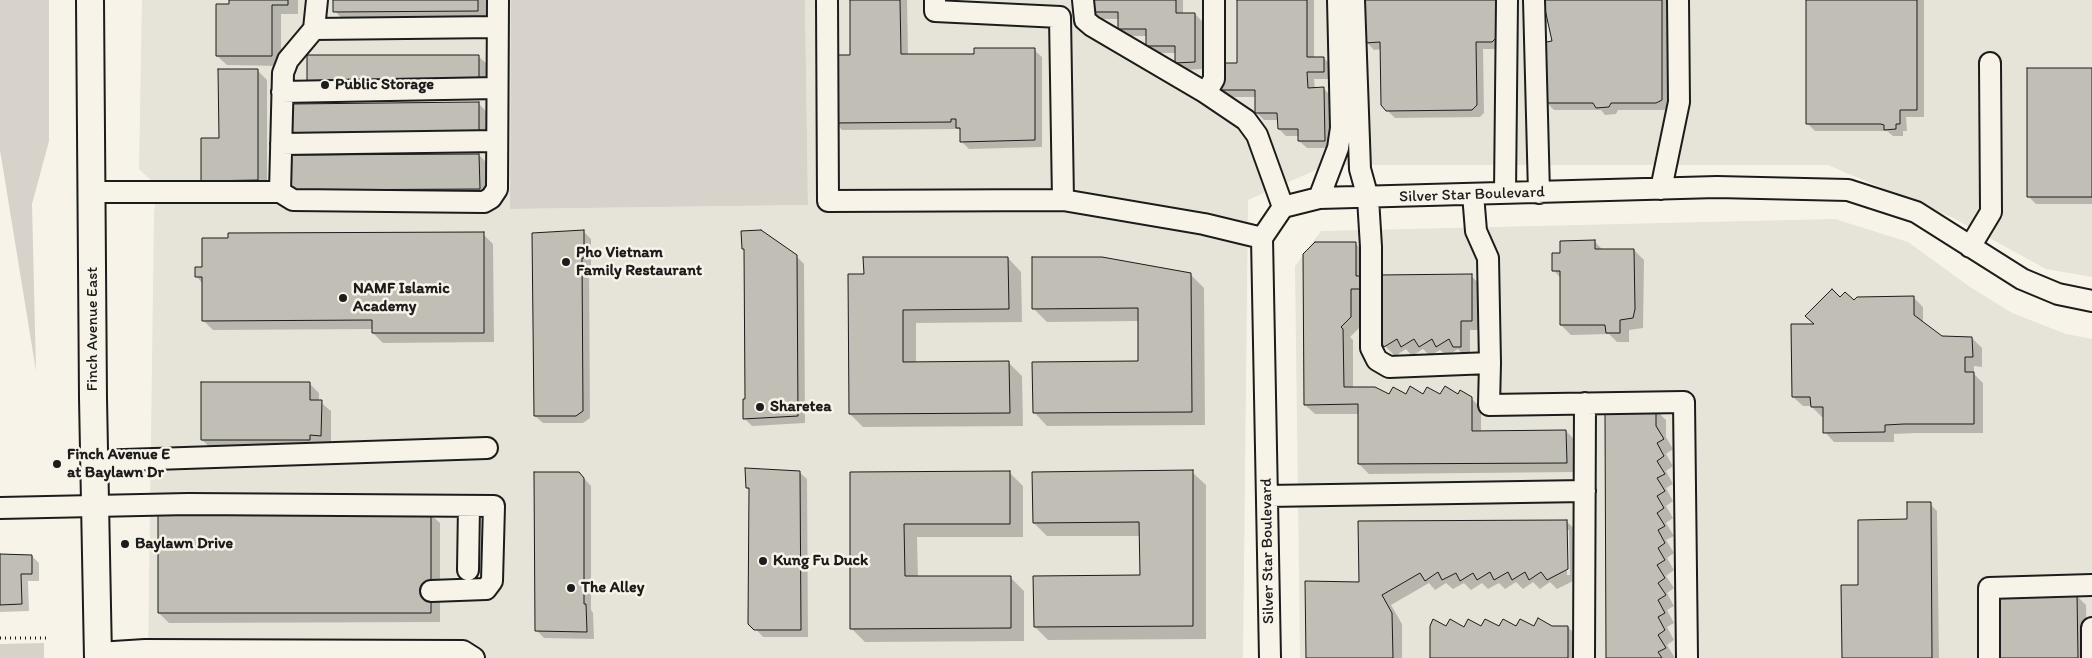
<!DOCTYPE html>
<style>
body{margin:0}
canvas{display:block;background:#f7f3e8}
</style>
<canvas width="2092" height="658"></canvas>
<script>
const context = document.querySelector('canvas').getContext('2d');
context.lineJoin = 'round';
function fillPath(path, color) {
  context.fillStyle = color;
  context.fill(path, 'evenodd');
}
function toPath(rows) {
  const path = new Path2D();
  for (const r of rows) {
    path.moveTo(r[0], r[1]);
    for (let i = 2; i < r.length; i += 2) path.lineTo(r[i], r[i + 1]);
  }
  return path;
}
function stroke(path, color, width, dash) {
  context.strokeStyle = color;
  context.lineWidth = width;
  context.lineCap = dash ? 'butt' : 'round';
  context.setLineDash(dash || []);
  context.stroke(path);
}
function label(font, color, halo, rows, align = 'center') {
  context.font = font + ' Itim,sans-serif';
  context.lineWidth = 5;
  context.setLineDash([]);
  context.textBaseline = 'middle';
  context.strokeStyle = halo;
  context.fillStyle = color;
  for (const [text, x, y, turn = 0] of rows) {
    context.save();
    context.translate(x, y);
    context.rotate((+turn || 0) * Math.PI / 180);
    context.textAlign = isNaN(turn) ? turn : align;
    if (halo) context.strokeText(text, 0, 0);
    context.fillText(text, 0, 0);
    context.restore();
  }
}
const built = toPath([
 [142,0,511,0,510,209,808,205,805,0,2092,0,2092,277,2046,269,1953,218,1828,165,1327,165,1248,200,1243,658,148,658,154,214,157,186,139,169],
 [1835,219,1908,242,1970,287,2012,313,2066,334,2092,339,2092,658,1300,658,1295,266,1321,231]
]);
const green = toPath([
 [0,0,49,0,49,141,32,204,36,371,0,150],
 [511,0,805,0,808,205,510,209],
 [44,643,44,658,0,658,0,644]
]);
const shadow = toPath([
 [230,0,298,0,298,14,281,14,281,66,227,65,217,56],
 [334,0,487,0,488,21,344,21,335,11],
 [851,0,907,0,908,55,975,55,1034,50,1042,57,1042,147,969,149,961,141,961,132,959,129,842,130,835,122,851,56],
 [1090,0,1183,0,1183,14,1195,14,1202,21,1202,69,1184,70,1176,62,1176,53,1155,53,1147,45,1148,36,1126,36,1119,28,1119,19,1098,19,1090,12],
 [1238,0,1314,0,1314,58,1324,58,1331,66,1331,79,1314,79,1315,89,1324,89,1331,96,1332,148,1307,148,1299,141,1299,136,1286,136,1279,129,1279,120,1264,120,1256,112,1256,97,1230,97,1222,90,1238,64],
 [1504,0,1499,49,1483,49,1484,113,1480,117,1395,118,1382,105,1382,49,1374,50,1361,36],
 [1544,0,1669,0,1669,108,1664,110,1618,110,1616,114,1605,115,1601,110,1554,110,1546,102,1553,42],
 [1807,0,1924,0,1924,117,1906,117,1907,131,1903,131,1903,136,1893,136,1887,131,1815,131,1807,123],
 [308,56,478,56,486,63,486,88],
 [2092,69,2092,204,2036,204,2029,197],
 [257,70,267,80,267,190,212,190,203,180,220,139],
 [478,103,488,113,488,142,301,143],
 [479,155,489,165,489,198,302,199,292,189],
 [584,232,591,239,591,265,589,265,590,418,583,423,543,423,535,416],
 [743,232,796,256,804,264,805,423,752,426,744,418,746,400,746,252,743,249],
 [483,234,493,244,494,342,383,343,373,333,373,329,213,330,203,320,203,284,196,276],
 [1595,242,1604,251,1634,250,1644,260,1643,328,1629,330,1629,342,1617,342,1609,334,1571,335,1561,325,1561,278,1554,271,1561,254],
 [1355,243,1365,253,1370,298,1360,298,1360,327,1350,337,1353,340,1353,388,1389,396,1459,396,1471,398,1481,408,1481,432,1566,431,1576,441,1576,472,1369,474,1359,464,1359,414,1315,414,1305,405],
 [1008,258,1021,272,1022,322,916,323,916,363,1009,363,1022,376,1023,426,863,427,850,414,865,275],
 [1190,274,1204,288,1205,425,1047,426,1034,412,1140,362,1139,321,1047,322,1033,308],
 [1471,276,1481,285,1481,330,1470,330,1470,356,1464,356,1458,349,1447,356,1440,350,1430,356,1423,349,1412,356,1406,349,1395,356,1385,346],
 [1913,297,1923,307,1923,324,1941,338,1972,338,1982,348,1982,367,1974,366,1974,374,1983,383,1983,433,1915,433,1894,434,1894,442,1834,442,1825,432,1825,417,1822,417,1811,406,1803,406,1793,397,1816,326,1840,299,1854,302],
 [309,383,319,393,319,401,331,411,331,445,212,449,202,440],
 [1656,410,1666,420,1666,437,1673,449,1666,454,1673,466,1666,471,1673,484,1666,488,1673,501,1666,506,1673,518,1666,523,1674,536,1666,540,1674,553,1667,558,1674,570,1666,576,1674,588,1667,593,1674,606,1667,610,1674,623,1667,627,1674,640,1667,645,1675,658,1607,658],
 [799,472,807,479,808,637,763,637,750,623,750,491,747,488],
 [1192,472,1206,485,1206,639,1048,640,1035,627,1141,576,1140,536,1047,536,1034,523],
 [579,473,591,486,591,610,593,613,594,639,544,638,536,630],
 [851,473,1010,473,1023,486,1023,537,917,537,918,578,1010,577,1024,591,1024,641,865,642,851,628],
 [1930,504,1937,511,1939,658,1843,658,1860,586],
 [430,514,440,523,440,622,169,623,159,613],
 [1567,522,1577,531,1577,579,1557,589,1550,582,1540,589,1533,582,1523,589,1516,582,1505,589,1499,583,1488,589,1482,583,1471,590,1464,583,1453,589,1446,583,1435,590,1429,583,1391,605,1402,624,1402,658,1307,658,1361,583],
 [1566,530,1569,530,1570,575,1567,575],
 [0,556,32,556,39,563,39,581,28,581,29,611,0,612],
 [2076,595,2086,605,2087,658,1994,658],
 [1551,627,1568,627,1577,637,1578,658,1431,658,1447,628]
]);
const building = toPath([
 [229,0,288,0,288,5,272,5,272,56,216,56,216,4,229,4,229,0],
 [333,0,478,0,478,11,333,12,333,0],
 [850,0,900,0,901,54,974,54,974,48,1035,48,1035,140,960,142,960,128,956,128,956,119,951,119,951,122,833,123,833,55,850,55,850,0],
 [1089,0,1176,0,1176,13,1195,13,1195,62,1175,63,1175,46,1146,46,1146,29,1118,29,1118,12,1089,12,1089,0],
 [1237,0,1307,0,1307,57,1324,57,1324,72,1307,72,1308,88,1324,87,1325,141,1298,141,1298,129,1278,129,1277,113,1255,113,1255,90,1221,90,1220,63,1237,63,1237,0],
 [1359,0,1498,0,1498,36,1492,42,1476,42,1477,105,1472,110,1386,111,1381,105,1380,42,1365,43,1359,0],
 [1543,0,1662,0,1662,100,1656,103,1611,103,1609,107,1596,108,1593,103,1545,103,1541,43,1552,41,1543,0],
 [1806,0,1917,0,1917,110,1900,110,1900,124,1896,124,1896,129,1884,130,1884,125,1881,124,1806,124,1806,0],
 [307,55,479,55,479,81,307,82,307,55],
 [2027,68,2092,68,2092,197,2027,197,2027,68],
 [218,69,258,69,258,180,201,181,201,138,219,138,218,69],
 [479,102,479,133,290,134,290,104,479,102],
 [479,154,480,189,291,190,291,155,479,154],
 [584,230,584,258,582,258,583,411,576,416,534,416,532,233,584,230],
 [761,230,797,255,798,416,743,419,743,399,745,399,744,249,742,249,741,231,761,230],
 [484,232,484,333,372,333,372,320,202,321,202,277,195,277,195,267,202,267,202,238,228,238,228,233,484,232],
 [1595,240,1595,249,1634,249,1635,309,1633,318,1620,320,1620,333,1606,333,1605,325,1560,325,1560,271,1552,271,1552,253,1560,253,1560,241,1595,240],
 [1315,242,1356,242,1356,276,1361,276,1361,289,1351,289,1351,317,1341,327,1343,329,1344,387,1375,387,1389,394,1393,387,1406,394,1410,386,1423,394,1427,387,1440,394,1445,386,1458,394,1460,390,1472,397,1472,431,1566,430,1567,463,1358,464,1358,404,1304,405,1303,254,1315,242],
 [863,257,1008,257,1009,309,903,310,903,362,1009,361,1010,413,849,414,848,274,864,274,863,257],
 [1032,257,1102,257,1191,273,1192,412,1033,413,1032,362,1138,361,1138,308,1032,309,1032,257],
 [1472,274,1472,321,1461,321,1461,347,1453,347,1449,339,1436,347,1432,339,1419,347,1414,339,1401,347,1397,339,1384,347,1380,340,1379,275,1472,274],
 [1832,289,1840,297,1845,292,1854,300,1857,297,1914,296,1914,315,1942,336,1972,337,1973,357,1965,357,1965,372,1974,372,1974,424,1904,424,1885,425,1885,432,1823,433,1823,407,1811,407,1810,397,1792,397,1791,324,1814,324,1805,316,1832,289],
 [201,382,310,382,310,400,322,400,321,436,310,435,310,440,201,440,201,382],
 [1605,409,1656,409,1656,426,1664,439,1657,443,1664,456,1657,461,1665,474,1657,478,1665,491,1657,496,1664,508,1657,513,1665,526,1658,530,1665,543,1658,548,1665,560,1657,565,1665,578,1658,583,1666,595,1658,600,1665,613,1658,617,1665,630,1658,635,1666,648,1658,652,1662,658,1606,658,1605,409],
 [745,468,800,471,801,630,754,630,748,624,749,488,746,488,745,468],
 [1193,470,1193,626,1034,627,1033,576,1140,575,1139,522,1033,523,1032,472,1193,470],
 [1010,471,1010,524,904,524,905,576,1011,576,1011,628,850,629,850,472,1010,471],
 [534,472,579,472,584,478,584,604,586,604,587,632,535,631,534,472],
 [1907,502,1931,502,1932,658,1842,658,1841,585,1858,585,1858,520,1907,519,1907,502],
 [431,512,431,613,158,613,158,513,431,512],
 [1567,520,1568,569,1547,580,1541,572,1529,580,1525,572,1512,580,1508,572,1494,580,1490,572,1477,580,1473,573,1460,581,1456,573,1442,580,1438,572,1425,581,1420,573,1382,595,1392,613,1393,658,1306,658,1305,581,1359,582,1358,521,1567,520],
 [0,554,32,555,32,574,21,574,22,604,0,605,0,554],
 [2077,593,2078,658,1993,658,1995,605,1999,598,2002,596,2077,593],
 [1538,618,1552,626,1568,626,1568,658,1430,658,1430,626,1433,619,1446,626,1450,619,1464,627,1468,619,1481,626,1485,619,1499,626,1503,619,1516,626,1520,619,1534,626,1538,618]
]);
const path = toPath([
 [0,638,47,638]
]);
const minor = toPath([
 [317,0,314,29,288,60,283,73,280,192,293,200,484,202,491,198,497,189,498,0],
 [827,0,828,201,1063,200],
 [935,0,935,11,1060,17,1063,200,1204,224,1262,238],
 [1083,0,1085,20,1092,26,1206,93,1246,120,1257,135,1283,207],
 [1354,0,1360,169,1368,198,1371,247,1371,348,1377,360,1389,367,1490,363,1488,258,1476,231,1473,194],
 [1534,0,1539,193],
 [314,29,497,27],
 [282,92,497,88],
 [1206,93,1214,79,1214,0],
 [281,144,497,141],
 [1661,189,1679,102,1678,0],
 [92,192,280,192],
 [1505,193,1507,0],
 [1319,198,1338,148,1341,128,1338,0],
 [1970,247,1991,212,1990,63],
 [1490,363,1489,405,1684,402,1687,658],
 [94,461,487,448],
 [1267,496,1585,491],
 [0,508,188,504,494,506,492,581,486,589,431,591],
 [468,570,469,506],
 [98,653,145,650,463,651,474,658],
 [1270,658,1262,238,1283,207,1319,198,1717,187,1848,190,1916,212,2022,279,2058,294,2092,301],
 [1584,658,1585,403],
 [1989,658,1989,588,2092,585],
 [2092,658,2092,628]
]);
const major = toPath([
 [90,0,93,398,98,658]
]);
const markers = [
 [325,85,5,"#1c1c1c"],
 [566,262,5,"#1c1c1c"],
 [343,298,5,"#1c1c1c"],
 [760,407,5,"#1c1c1c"],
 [57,464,5,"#1c1c1c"],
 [125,544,5,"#1c1c1c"],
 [763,561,5,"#1c1c1c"],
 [571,588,5,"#1c1c1c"]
];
const poiNames = [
 ["Public Storage",335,85],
 ["Pho Vietnam",576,253],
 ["Family Restaurant",576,271],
 ["NAMF Islamic",353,289],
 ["Academy",353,307],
 ["Sharetea",770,407],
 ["Finch Avenue E",67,455],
 ["at Baylawn Dr",67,473],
 ["Baylawn Drive",135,544],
 ["Kung Fu Duck",773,561],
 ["The Alley",581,588]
];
const streetNames = [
 ["Silver Star Boulevard",1472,195,-2],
 ["Finch Avenue East",93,329,-90],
 ["Silver Star Boulevard",1268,551,-91]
];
fillPath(built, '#e6e3d9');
fillPath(green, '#d7d3cb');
fillPath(shadow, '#0003');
fillPath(building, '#c0beb5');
stroke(building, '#1c1c1c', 1);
stroke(minor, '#1c1c1c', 24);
stroke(major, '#1c1c1c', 30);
stroke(path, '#1c1c1c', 3, [1, 4]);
stroke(minor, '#f7f3e8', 20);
stroke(major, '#f7f3e8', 26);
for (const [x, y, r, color] of markers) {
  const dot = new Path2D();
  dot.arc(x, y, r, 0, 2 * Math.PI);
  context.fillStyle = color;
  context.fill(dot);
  stroke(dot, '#f7f3e8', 2);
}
label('bold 16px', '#1c1c1c', '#f7f3e8', poiNames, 'left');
label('16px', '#1c1c1c', '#f7f3e8', streetNames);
</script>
